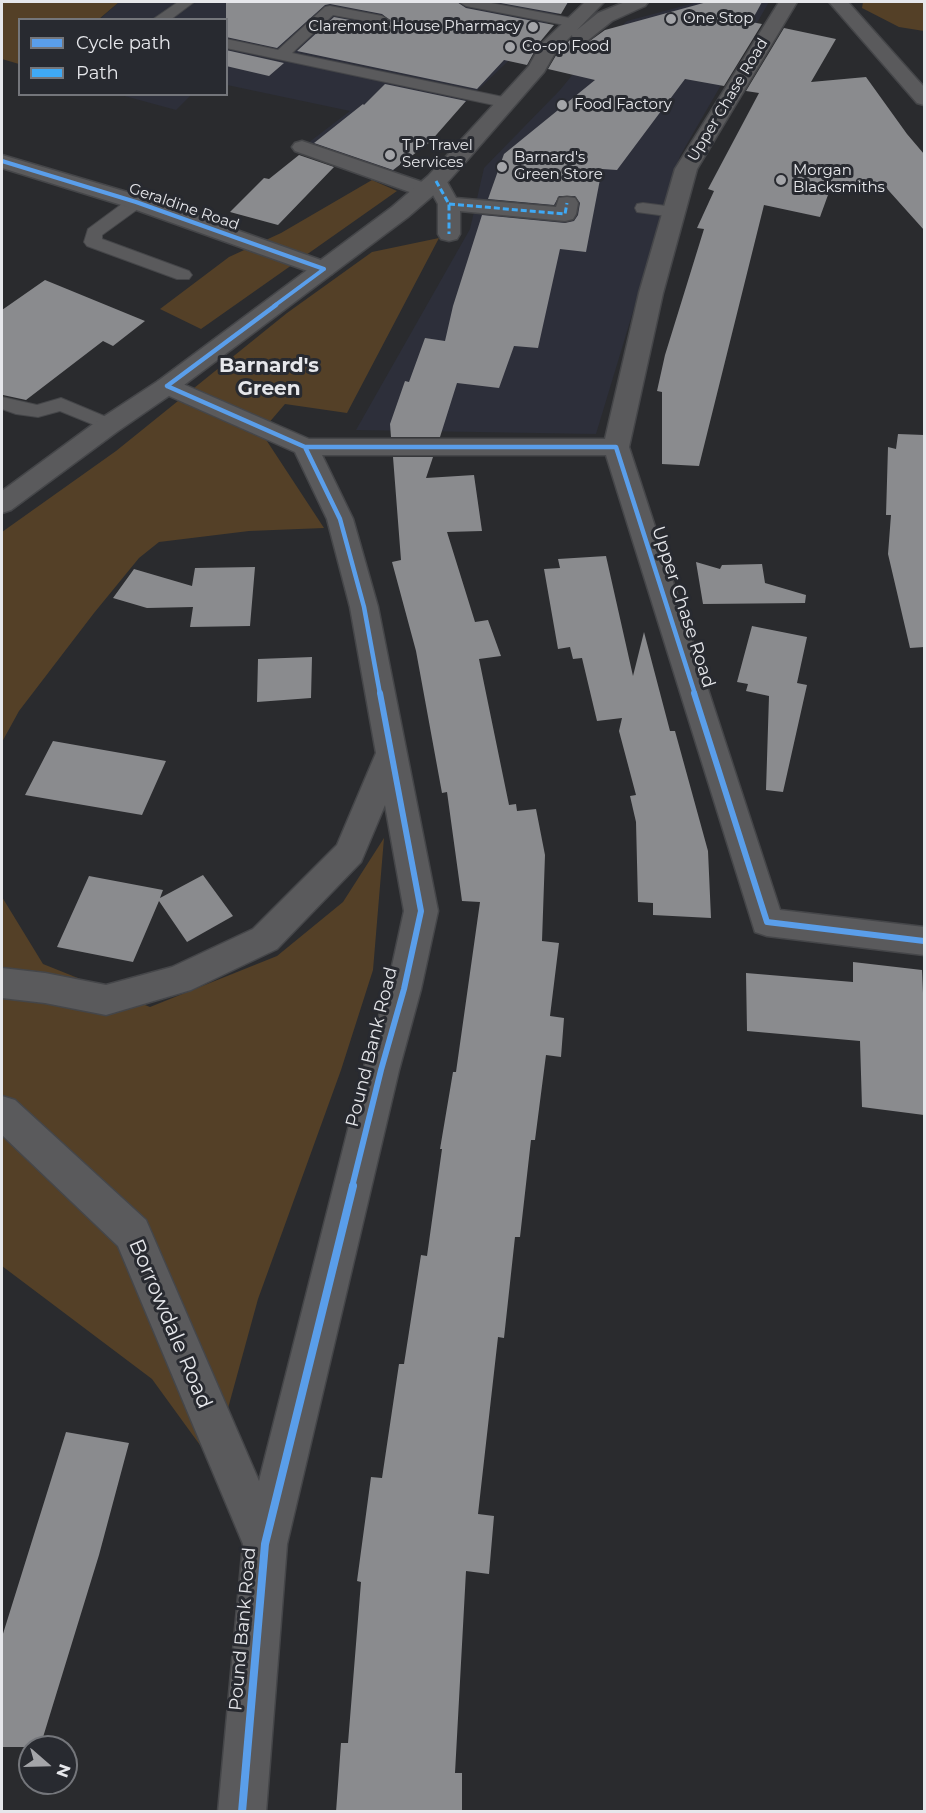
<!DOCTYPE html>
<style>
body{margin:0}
#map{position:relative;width:926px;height:1813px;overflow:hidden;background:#2a2b2e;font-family:Montserrat,sans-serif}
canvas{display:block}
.frame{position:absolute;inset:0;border:3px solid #e6e7eb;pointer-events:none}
.legend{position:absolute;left:18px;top:18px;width:210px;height:78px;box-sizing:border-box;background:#282a30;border:2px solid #74767b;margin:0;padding:8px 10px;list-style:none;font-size:18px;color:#e6e7eb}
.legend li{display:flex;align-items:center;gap:12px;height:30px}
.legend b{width:30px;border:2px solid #74767b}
.north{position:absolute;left:18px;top:1735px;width:60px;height:60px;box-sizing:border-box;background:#282a30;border:2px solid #74767b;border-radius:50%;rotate:110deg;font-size:16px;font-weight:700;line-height:24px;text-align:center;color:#e6e7eb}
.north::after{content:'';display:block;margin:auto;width:21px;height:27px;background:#a4a5a9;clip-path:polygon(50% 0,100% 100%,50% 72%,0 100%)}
</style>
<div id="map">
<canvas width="926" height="1813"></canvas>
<div class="frame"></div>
<ul class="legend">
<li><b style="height:8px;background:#5a9eea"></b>Cycle path</li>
<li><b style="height:8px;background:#3fa9f5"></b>Path</li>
</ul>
<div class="north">N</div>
</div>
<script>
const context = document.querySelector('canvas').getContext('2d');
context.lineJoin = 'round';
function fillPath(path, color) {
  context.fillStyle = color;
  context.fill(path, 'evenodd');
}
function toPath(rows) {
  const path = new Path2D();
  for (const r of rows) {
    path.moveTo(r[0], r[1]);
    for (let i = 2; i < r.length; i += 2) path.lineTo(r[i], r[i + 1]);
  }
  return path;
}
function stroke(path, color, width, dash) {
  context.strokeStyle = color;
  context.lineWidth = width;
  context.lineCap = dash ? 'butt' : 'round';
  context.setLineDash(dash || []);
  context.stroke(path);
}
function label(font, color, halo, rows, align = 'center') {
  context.font = font + ' Montserrat,sans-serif';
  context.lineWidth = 6;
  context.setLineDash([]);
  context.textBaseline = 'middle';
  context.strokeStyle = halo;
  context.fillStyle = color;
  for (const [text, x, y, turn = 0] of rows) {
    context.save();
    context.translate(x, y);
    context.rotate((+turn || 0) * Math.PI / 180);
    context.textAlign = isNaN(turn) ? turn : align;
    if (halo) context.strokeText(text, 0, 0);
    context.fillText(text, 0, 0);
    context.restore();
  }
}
const built = toPath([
 [119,2,570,2,392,172,308,143,350,111,227,85,226,20,99,20],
 [698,2,769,2,680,156,596,434,356,430,470,229,484,168,560,90,583,62,627,21],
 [121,95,191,94,191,95,176,110]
]);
const green = toPath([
 [2,2,119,2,99,19,20,20,19,64,2,59],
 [863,2,924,2,924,31,899,27,862,8],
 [372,180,397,191,201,329,160,309,229,257,281,233],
 [439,238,347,413,285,404,261,432,324,528,249,531,159,542,139,558,94,613,19,711,2,742,2,532,116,451,287,313,372,252],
 [384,838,373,970,341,1070,258,1299,213,1463,152,1379,2,1266,2,897,43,964,150,1007,277,956,343,902]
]);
const building = toPath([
 [226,2,457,2,466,8,554,25,539,43,527,65,504,60,477,89,297,51,334,17,382,26,391,21,382,14,330,4,325,5,277,48,226,37],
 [495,2,568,2,561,14],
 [707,2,762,2,751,22,762,24,724,86,685,79,617,170,602,169,586,252,560,249,538,348,514,346,499,388,457,383,440,437,391,437,390,424,405,381,409,382,425,338,445,341,453,306,482,215,565,223,574,221,578,215,580,203,575,196,559,196,554,205,488,199,504,154,595,80,548,69,558,52,570,40,573,43,587,43,605,30],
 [784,28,836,39,811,82,866,77,907,134,924,154,924,230,881,182,832,184,820,217,764,205,699,466,662,464,662,392,657,391,665,355,704,229,697,228,714,191,708,189,759,93,746,91],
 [226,50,284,63,269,76,226,66],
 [385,84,466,101,430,142,393,170,314,143,363,104,364,105],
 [299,155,334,167,278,225,230,212,264,178,269,179],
 [45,280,145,321,113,346,103,341,26,400,3,395,2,310],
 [898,434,924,435,924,647,910,648,888,554,891,515,886,515,888,447,896,449],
 [393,457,433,457,426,478,474,475,482,531,447,532,475,622,488,620,501,656,479,659,509,805,516,804,517,811,536,809,545,855,542,941,559,943,550,1016,564,1018,561,1057,546,1055,535,1140,531,1140,520,1237,515,1237,504,1338,498,1337,478,1514,494,1516,489,1574,466,1571,455,1773,462,1773,462,1812,336,1812,341,1743,348,1743,361,1582,357,1581,371,1477,382,1478,399,1364,404,1364,421,1255,427,1256,442,1149,440,1149,453,1072,456,1072,480,902,462,901,447,792,442,793,416,651,392,562,401,560],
 [606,556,633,676,644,632,670,731,675,731,708,851,711,918,653,915,653,903,638,902,636,822,630,796,636,795,619,731,622,718,597,721,582,658,573,659,570,647,558,649,544,569,560,568,558,559],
 [696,562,720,569,722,565,762,564,765,583,806,595,805,603,703,604],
 [255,567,250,626,190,627,193,607,147,608,113,598,134,569,192,586,195,568],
 [752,626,807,637,797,683,807,685,783,792,766,790,769,696,746,691,748,684,737,682],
 [312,657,311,698,257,702,258,659],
 [53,741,166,761,142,815,25,795],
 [203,875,233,916,187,942,159,901,133,962,57,947,89,876,163,890,160,898],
 [853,962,922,970,924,1016,924,1115,862,1107,860,1041,747,1031,746,973,853,982],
 [66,1432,129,1443,99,1555,40,1747,2,1747,2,1637]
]);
const lane = toPath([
 [178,2,194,2,170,20,152,20,178,2],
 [459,2,486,2,575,19,582,23,575,27,466,6,459,2],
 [330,6,382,16,389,20,382,24,333,15,292,53,508,98,516,103,508,108,226,48,226,39,278,50,325,7,330,6],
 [136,197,142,198,144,202,142,206,102,235,102,239,189,271,192,275,189,279,177,279,87,246,84,242,88,229,130,198,136,197],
 [643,203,674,207,682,212,674,217,637,212,635,208,637,204,643,203],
 [2,397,37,405,61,398,116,421,119,425,116,429,109,431,60,411,38,417,16,414,2,409,2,397]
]);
const street = toPath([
 [779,2,797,2,697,169,663,293,629,447,780,910,924,927,924,955,767,936,755,932,606,455,322,455,353,519,378,607,438,911,421,989,399,1070,287,1544,266,1812,218,1812,243,1544,118,1246,2,1135,2,1096,15,1100,146,1220,259,1481,363,1070,387,989,404,911,385,805,361,862,277,949,191,990,106,1015,45,1003,2,998,2,968,45,973,106,985,172,967,253,929,337,845,376,753,350,607,327,519,295,452,158,391,155,386,158,381,167,378,176,381,309,439,605,439,639,293,675,169,779,2],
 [302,141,428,184,430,180,438,179,446,180,456,198,556,207,559,198,567,197,575,198,578,203,576,214,573,219,565,221,460,211,460,234,457,239,449,241,441,239,438,234,438,204,433,195,418,195,295,151,292,147,295,143,302,141],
 [2,155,144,197,332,264,335,269,332,274,324,276,316,274,128,207,2,168,2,155]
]);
const secondary = toPath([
 [585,2,604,2,577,30,598,13,625,2,648,2,645,6,612,21,587,41,573,41,572,35,556,51,544,72,470,157,444,186,408,217,176,391,118,431,11,510,2,513,2,491,100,419,158,381,392,207,428,176,529,66,541,44,585,2],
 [829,2,848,2,924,87,924,105,917,103,829,2]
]);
const quiet = toPath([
 [436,181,449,204,449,234],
 [449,204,565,214,567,203]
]);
const cyclewayFar3 = toPath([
 [2,161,136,202,324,269],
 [274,306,324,269]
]);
const cyclewayFar2 = toPath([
 [167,386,305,447,340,519,364,607,380,694],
 [167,386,276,305],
 [305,447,616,447,695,694]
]);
const cyclewayFar1 = toPath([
 [694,693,767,922,924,941],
 [352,1187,381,1070,404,989,421,911,380,693]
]);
const cycleway = toPath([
 [242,1812,265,1544,353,1186]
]);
const markers = [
 [671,19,6,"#a4a5a9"],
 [533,27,6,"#a4a5a9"],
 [510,47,6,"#a4a5a9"],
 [562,105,6,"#a4a5a9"],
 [390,155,6,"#a4a5a9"],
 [502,167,6,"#a4a5a9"],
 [781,180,6,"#a4a5a9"]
];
const farPoinames = [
 ["One Stop",683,19],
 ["Claremont House Pharmacy",521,27,"right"],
 ["Co-op Food",522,47],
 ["Food Factory",574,105],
 ["T P Travel",402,146],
 ["Services",402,163],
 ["Barnard's",514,158],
 ["Green Store",514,175],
 ["Morgan",793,171],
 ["Blacksmiths",793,188]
];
const farStreetnames = [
 ["Upper Chase Road",728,100,-59],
 ["Geraldine Road",184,207,19]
];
const streetNames = [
 ["Upper Chase Road",683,607,72],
 ["Pound Bank Road",372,1047,-76],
 ["Pound Bank Road",243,1629,-85]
];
const farDistrictnames = [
 ["Barnard's",269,366],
 ["Green",269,389]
];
const nearStreetnames = [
 ["Borrowdale Road",170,1324,67]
];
fillPath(built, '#2d2f3a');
fillPath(green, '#544027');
fillPath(building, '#8a8b8e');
stroke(lane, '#454649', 2);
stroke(street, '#454649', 3);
stroke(secondary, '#454649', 3);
fillPath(lane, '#5a5a5c');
fillPath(street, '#5a5a5c');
fillPath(secondary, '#5a5a5c');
stroke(quiet, '#3fa9f5', 3, [6, 3]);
stroke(cyclewayFar3, '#5a9eea', 4);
stroke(cyclewayFar2, '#5a9eea', 4.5);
stroke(cyclewayFar1, '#5a9eea', 6);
stroke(cycleway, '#5a9eea', 8);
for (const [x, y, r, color] of markers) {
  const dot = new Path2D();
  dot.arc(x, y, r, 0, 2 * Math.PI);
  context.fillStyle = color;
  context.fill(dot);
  stroke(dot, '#282a30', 2);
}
label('15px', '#e6e7eb', '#282a30', farPoinames, 'left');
label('15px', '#e6e7eb', '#282a30', farStreetnames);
label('18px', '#e6e7eb', '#282a30', streetNames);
label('bold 20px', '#e6e7eb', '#282a30', farDistrictnames);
label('21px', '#e6e7eb', '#282a30', nearStreetnames);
</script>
